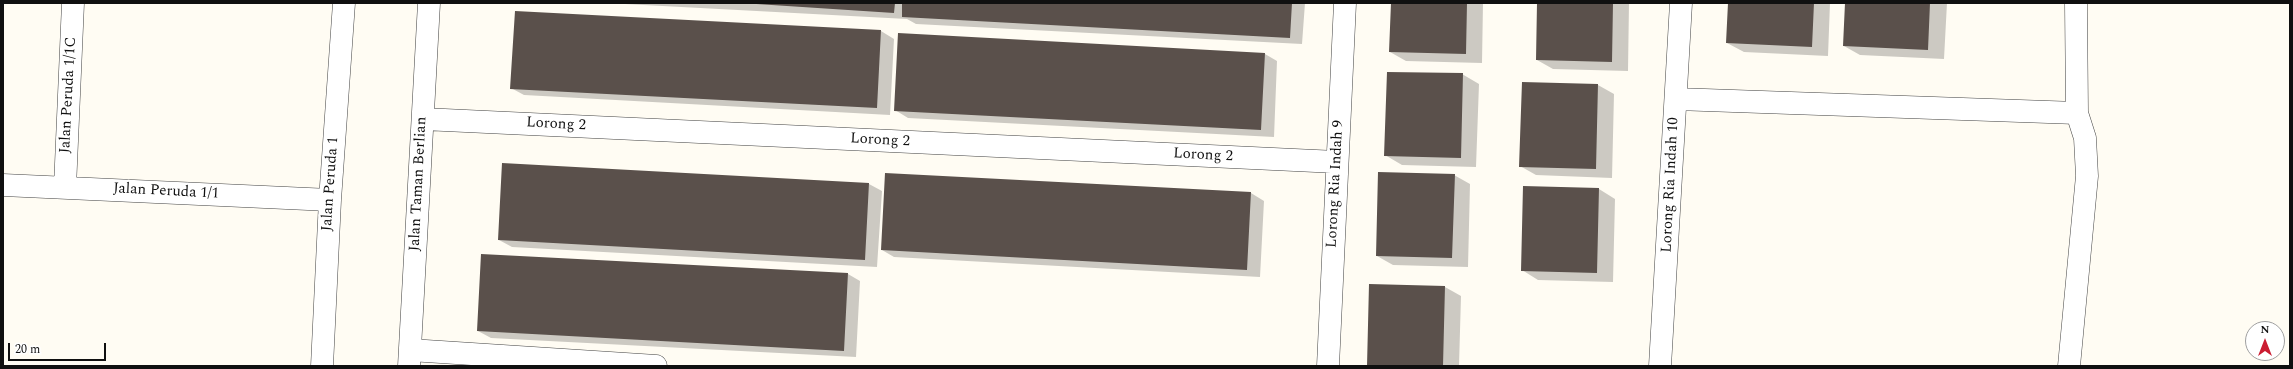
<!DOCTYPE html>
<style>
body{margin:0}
#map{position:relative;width:2293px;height:369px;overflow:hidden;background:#fffcf3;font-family:Spectral,serif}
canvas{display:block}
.frame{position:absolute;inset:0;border:4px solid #101010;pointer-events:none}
.north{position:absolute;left:2245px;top:321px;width:40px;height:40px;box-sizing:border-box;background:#fff;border:1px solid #9f9f9f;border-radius:50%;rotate:0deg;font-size:11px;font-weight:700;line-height:16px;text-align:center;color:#101010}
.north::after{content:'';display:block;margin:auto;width:14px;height:18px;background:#cb1d31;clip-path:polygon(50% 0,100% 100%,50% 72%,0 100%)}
.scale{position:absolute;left:8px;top:343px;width:98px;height:18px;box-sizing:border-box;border:2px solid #101010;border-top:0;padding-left:5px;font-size:12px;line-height:14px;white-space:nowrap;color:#101010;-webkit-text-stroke:3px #fff;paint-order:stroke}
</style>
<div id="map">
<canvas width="2293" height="369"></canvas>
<div class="frame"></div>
<div class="north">N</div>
<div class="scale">20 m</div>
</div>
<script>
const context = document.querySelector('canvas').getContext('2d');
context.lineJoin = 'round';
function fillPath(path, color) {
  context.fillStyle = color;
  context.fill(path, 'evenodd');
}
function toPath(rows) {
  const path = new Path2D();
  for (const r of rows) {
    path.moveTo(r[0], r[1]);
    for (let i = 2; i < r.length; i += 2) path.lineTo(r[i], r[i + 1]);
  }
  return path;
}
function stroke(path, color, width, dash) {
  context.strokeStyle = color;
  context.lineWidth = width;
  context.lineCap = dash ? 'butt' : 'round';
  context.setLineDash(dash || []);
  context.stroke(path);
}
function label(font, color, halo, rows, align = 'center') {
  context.font = font + ' Spectral,serif';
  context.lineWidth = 4;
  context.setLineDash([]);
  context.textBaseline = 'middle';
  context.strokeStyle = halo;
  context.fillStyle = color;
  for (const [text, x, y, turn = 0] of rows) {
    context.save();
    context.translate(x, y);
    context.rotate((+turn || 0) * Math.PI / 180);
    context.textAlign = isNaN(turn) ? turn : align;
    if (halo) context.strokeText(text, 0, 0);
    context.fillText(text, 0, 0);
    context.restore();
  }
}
const shadow = toPath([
 [606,3,1305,3,1302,44,916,24,907,19],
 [1392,3,1483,3,1482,63,1406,61,1390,52],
 [1538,3,1629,3,1628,71,1553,69,1537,60],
 [1729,3,1830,3,1828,56,1744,52,1727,43],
 [1846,3,1947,3,1944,59,1860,55,1844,46],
 [881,31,894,39,890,115,524,95,511,88],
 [1265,54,1277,61,1274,137,908,118,895,110],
 [1462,74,1479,84,1476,167,1402,165,1385,155],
 [1598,85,1614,94,1612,178,1536,175,1520,166],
 [886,174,1251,193,1264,201,1260,277,894,257,882,250],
 [1454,175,1470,184,1468,267,1393,265,1377,256],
 [869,184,882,191,877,267,512,247,499,240],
 [1599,189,1615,199,1613,282,1538,280,1522,270],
 [848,274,860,281,856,357,491,338,478,331],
 [1370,285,1445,287,1461,296,1459,366,1368,366]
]);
const building = toPath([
 [741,3,895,3,894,13],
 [902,3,1292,3,1290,38,902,17],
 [1391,3,1467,3,1466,54,1389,52],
 [1537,3,1613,3,1612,62,1536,60],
 [1728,3,1814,3,1812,47,1726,43],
 [1845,3,1930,3,1928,50,1843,46],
 [515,11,881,30,877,108,510,89],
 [898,33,1265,53,1261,130,894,111],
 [1387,72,1463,73,1461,158,1384,156],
 [1522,82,1598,84,1596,169,1519,167],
 [502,163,869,183,865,260,498,240],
 [1378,172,1455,174,1452,258,1376,256],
 [885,173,1251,192,1247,270,881,250],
 [1523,186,1599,188,1597,273,1521,271],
 [481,254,848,273,844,351,477,331],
 [1369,284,1445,286,1443,366,1367,366]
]);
const minor = toPath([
 [1676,99,2077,113],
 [423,119,1337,162],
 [3,185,330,200],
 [65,187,73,3],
 [410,350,656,366],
 [322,366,330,200,344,3],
 [409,366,429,3],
 [1328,366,1345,3],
 [1660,366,1681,3],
 [2069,366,2087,176,2085,138,2077,113,2076,3]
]);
const streetNames = [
 ["Jalan Peruda 1/1C",69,95,-87],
 ["Lorong 2",556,125,3],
 ["Lorong 2",880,141,3],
 ["Lorong 2",1203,156,3],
 ["Jalan Peruda 1",331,184,-86],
 ["Jalan Taman Berlian",419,184,-87],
 ["Lorong Ria Indah 9",1336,184,-87],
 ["Lorong Ria Indah 10",1671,185,-87],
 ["Jalan Peruda 1/1",166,192,3]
];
fillPath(shadow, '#0003');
fillPath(building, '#5a504b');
stroke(minor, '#434343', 23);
stroke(minor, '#fff', 22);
label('15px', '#101010', '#fff', streetNames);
</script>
